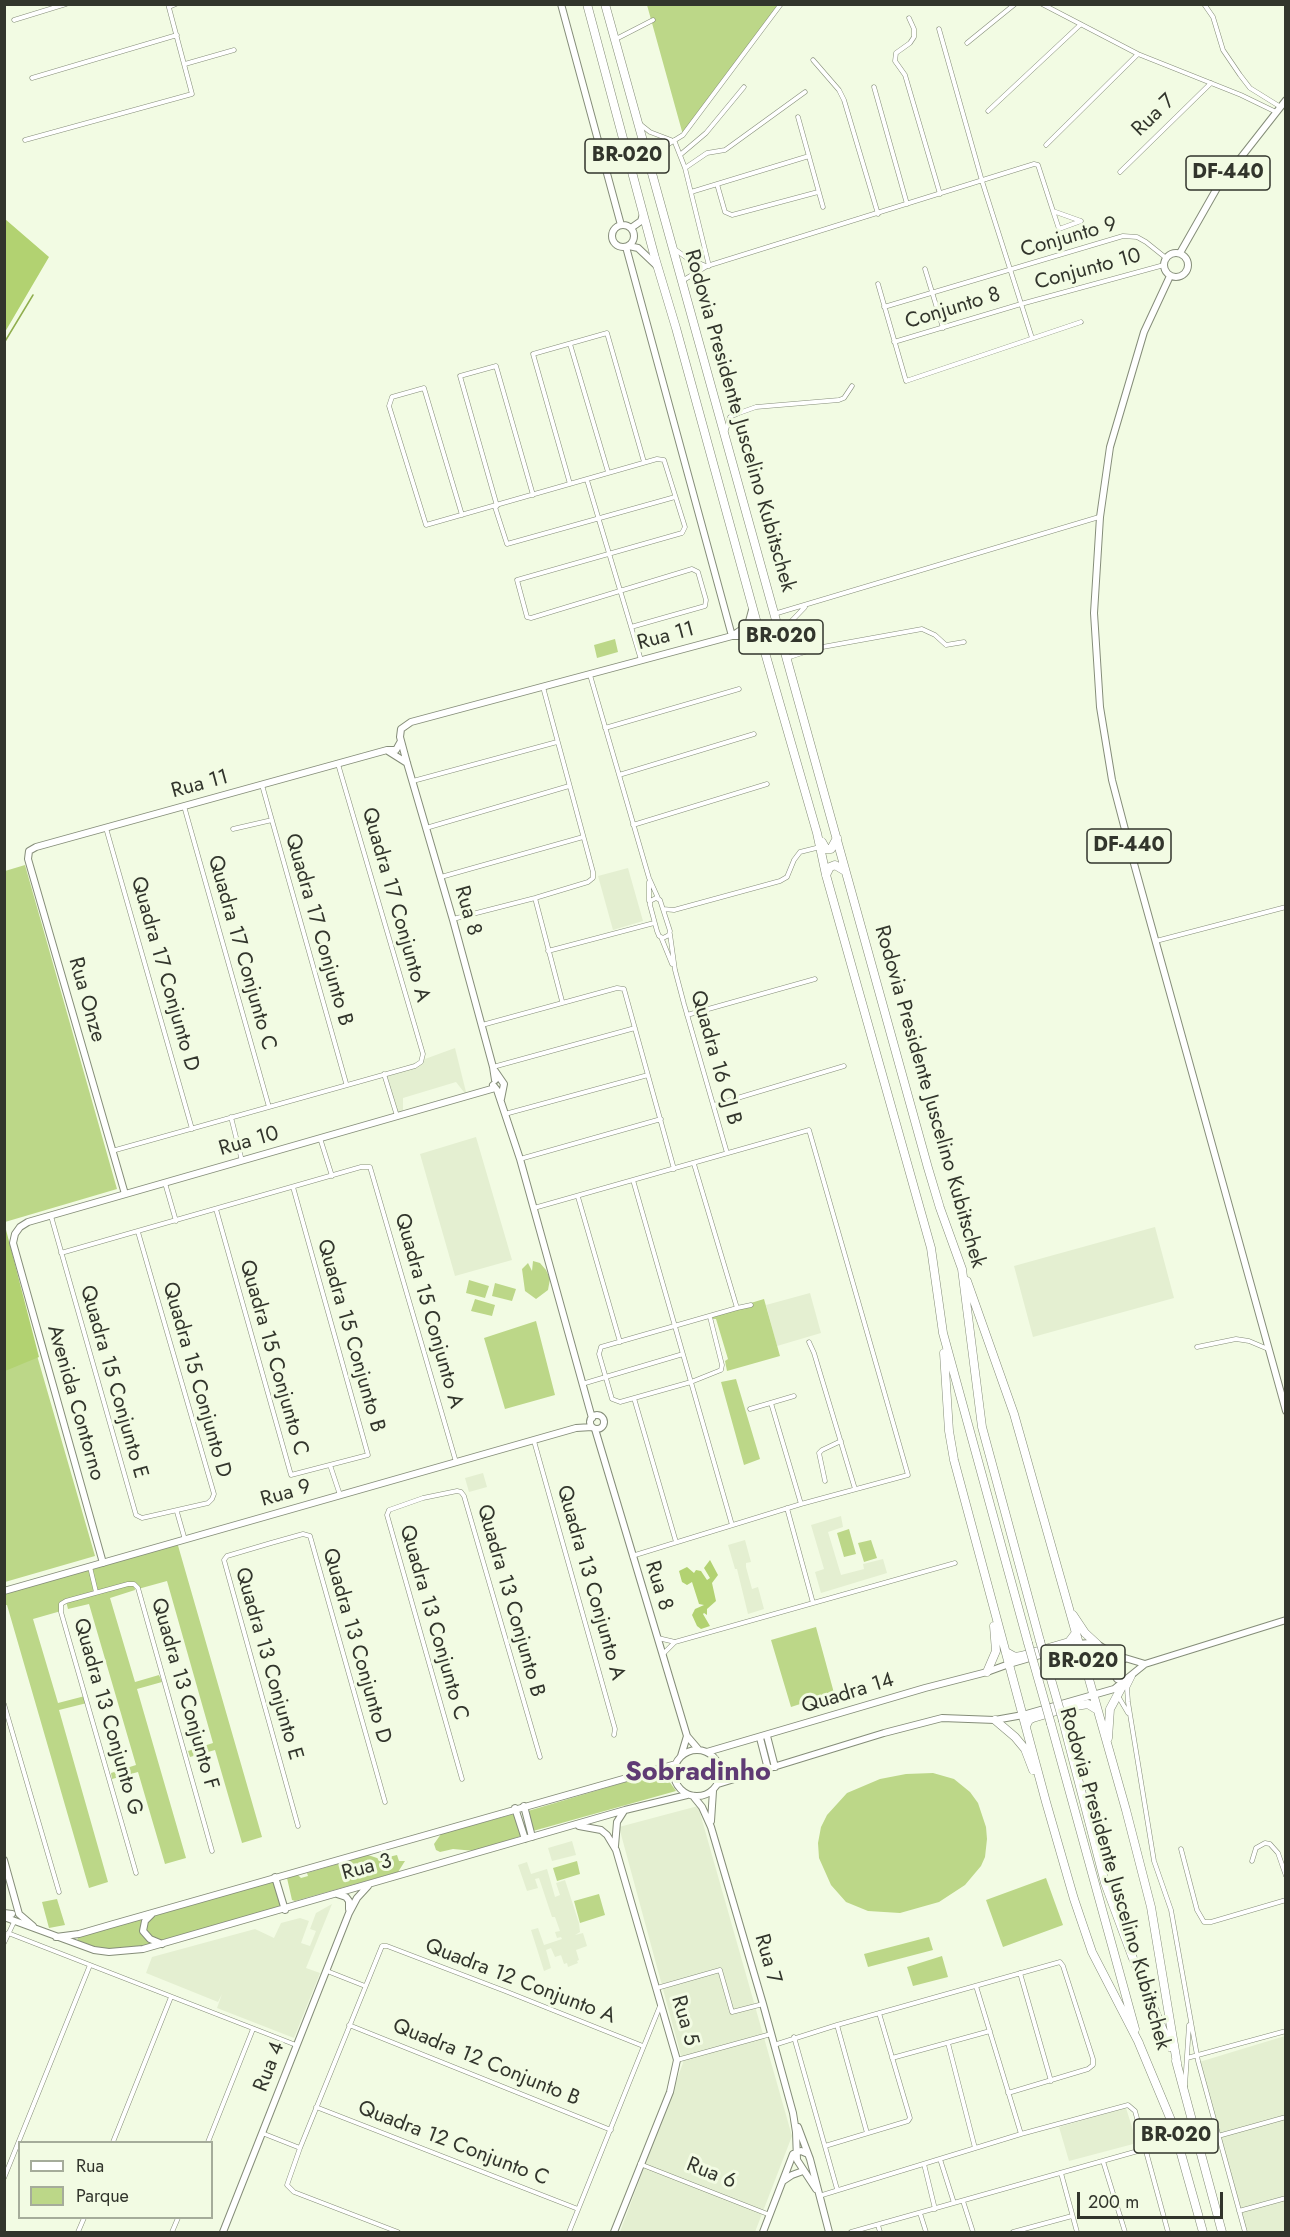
<!DOCTYPE html>
<style>
body{margin:0}
#map{position:relative;width:1290px;height:2237px;overflow:hidden;background:#f2fbe3;font-family:Jost,sans-serif}
canvas{display:block}
.frame{position:absolute;inset:0;border:6px solid #32352c;pointer-events:none}
.legend{position:absolute;left:18px;top:2141px;width:195px;height:78px;box-sizing:border-box;background:#f2fbe3;border:2px solid #a5ac9a;margin:0;padding:8px 10px;list-style:none;font-size:18px;color:#32352c}
.legend li{display:flex;align-items:center;gap:12px;height:30px}
.legend b{width:30px;border:2px solid #a5ac9a}
.scale{position:absolute;left:1077px;top:2192px;width:146px;height:27px;box-sizing:border-box;border:3px solid #32352c;border-top:0;padding-left:8px;font-size:18px;line-height:21px;white-space:nowrap;color:#32352c;-webkit-text-stroke:4px #f2fbe3;paint-order:stroke}
</style>
<div id="map">
<canvas width="1290" height="2237"></canvas>
<div class="frame"></div>
<ul class="legend">
<li><b style="height:8px;background:#fff"></b>Rua</li>
<li><b style="height:16px;background:#bcd788"></b>Parque</li>
</ul>
<div class="scale">200 m</div>
</div>
<script>
const context = document.querySelector('canvas').getContext('2d');
context.lineJoin = 'round';
function fillPath(path, color) {
  context.fillStyle = color;
  context.fill(path, 'evenodd');
}
function toPath(rows) {
  const path = new Path2D();
  for (const r of rows) {
    if (r.length === 3) {
      path.moveTo(r[0] + r[2], r[1]);
      path.arc(r[0], r[1], r[2], 0, 2 * Math.PI);
      continue;
    }
    path.moveTo(r[0], r[1]);
    for (let i = 2; i < r.length; i += 2) path.lineTo(r[i], r[i + 1]);
  }
  return path;
}
function stroke(path, color, width, dash) {
  context.strokeStyle = color;
  context.lineWidth = width;
  context.lineCap = dash ? 'butt' : 'round';
  context.setLineDash(dash || []);
  context.stroke(path);
}
function label(font, color, halo, rows, align = 'center') {
  context.font = font + ' Jost,sans-serif';
  context.lineWidth = 6;
  context.setLineDash([]);
  context.textBaseline = 'middle';
  context.strokeStyle = halo;
  context.fillStyle = color;
  for (const [text, x, y, turn = 0] of rows) {
    context.save();
    context.translate(x, y);
    context.rotate((+turn || 0) * Math.PI / 180);
    context.textAlign = isNaN(turn) ? turn : align;
    if (halo) context.strokeText(text, 0, 0);
    context.fillText(text, 0, 0);
    context.restore();
  }
}
const built = toPath([
 [628,868,643,921,613,930,598,876],
 [455,1048,467,1096,456,1082,403,1098,403,1115,397,1116,384,1074],
 [476,1137,512,1260,455,1276,420,1154],
 [1155,1227,1174,1298,1033,1337,1014,1266],
 [810,1293,821,1333,777,1346,766,1305],
 [483,1473,487,1487,469,1492,465,1478],
 [841,1516,843,1527,828,1532,841,1575,864,1569,863,1564,883,1559,887,1573,821,1593,815,1572,824,1569,811,1525],
 [745,1540,751,1562,746,1563,746,1567,752,1589,758,1587,764,1609,748,1614,737,1569,735,1569,728,1545],
 [698,1806,792,2136,755,2232,620,2232,683,2063,619,1827],
 [572,1841,576,1855,552,1861,548,1848],
 [527,1862,531,1874,547,1869,555,1897,560,1895,556,1883,565,1880,579,1923,580,1932,575,1935,583,1933,587,1946,576,1950,579,1960,577,1961,578,1963,568,1967,567,1963,564,1964,561,1955,564,1954,555,1957,551,1948,546,1950,551,1968,544,1971,531,1930,538,1928,544,1945,562,1939,561,1937,557,1938,555,1932,560,1931,555,1917,552,1917,539,1878,535,1879,538,1888,527,1891,518,1865],
 [332,1904,306,1968,320,1973,294,2038,217,2008,222,1994,218,2002,146,1973,152,1957,255,1929,274,1938,281,1923,300,1918,309,1921,301,1943,310,1946,316,1931,310,1929,316,1913],
 [1285,2036,1285,2232,1244,2232,1196,2063],
 [1126,2108,1137,2143,1069,2161,1059,2127]
]);
const green = toPath([
 [647,5,778,5,683,135],
 [615,639,618,652,597,658,594,645],
 [25,865,117,1189,5,1222,5,871],
 [533,1261,540,1263,546,1270,550,1279,548,1290,536,1299,525,1291,522,1269,528,1263,532,1271],
 [469,1280,489,1286,485,1298,466,1293],
 [495,1283,516,1289,512,1301,492,1296],
 [475,1299,495,1305,492,1316,471,1311],
 [764,1299,780,1356,727,1371,725,1361,728,1359,716,1319,712,1319,711,1315],
 [536,1321,555,1395,505,1409,484,1338],
 [36,1352,95,1556,5,1582,4,1360],
 [736,1379,760,1459,744,1465,721,1382],
 [849,1529,856,1554,844,1557,837,1533],
 [871,1540,877,1558,864,1562,858,1543],
 [177,1542,262,1837,242,1843,215,1750,190,1757,188,1751,213,1743,167,1581,138,1589,134,1585,135,1590,110,1598,135,1682,159,1675,162,1682,137,1689,186,1858,165,1864,138,1772,112,1779,111,1773,136,1765,89,1604,68,1609,66,1601,63,1602,61,1611,33,1619,58,1703,85,1696,87,1703,59,1710,108,1882,89,1888,7,1605,5,1605,5,1591],
 [816,1627,834,1693,791,1707,771,1640],
 [669,1769,669,1781,676,1791,533,1831,528,1811],
 [933,1773,954,1779,970,1792,978,1803,986,1827,987,1839,985,1857,981,1866,965,1885,939,1902,900,1913,868,1911,846,1902,831,1885,819,1858,818,1843,821,1827,827,1815,847,1793,880,1779,906,1774],
 [514,1814,521,1836,475,1851,453,1849,440,1852,436,1850,434,1844,441,1834],
 [368,1855,380,1859,397,1855,399,1861,405,1861,398,1872,295,1901,292,1900,287,1878,298,1875,301,1878,308,1876,307,1873],
 [577,1861,580,1874,557,1881,553,1868],
 [275,1877,285,1910,143,1949,94,1950,77,1941,79,1934],
 [1046,1878,1063,1925,1003,1947,986,1900],
 [599,1894,605,1915,580,1923,574,1901],
 [57,1899,65,1925,49,1928,42,1902],
 [929,1937,933,1950,868,1967,864,1954],
 [942,1956,948,1977,913,1986,907,1967]
]);
const forest = toPath([
 [5,219,49,257,5,332],
 [4,1222,39,1357,5,1371],
 [710,1560,718,1575,712,1583,716,1601,707,1609,707,1615,704,1613,703,1614,710,1626,701,1629,697,1626,692,1615,695,1609,704,1605,699,1604,692,1582,687,1585,682,1582,679,1571,687,1567,694,1573,696,1570,701,1571,707,1580,710,1578,704,1568]
]);
const stream = toPath([
 [4,343,33,295]
]);
const street = toPath([
 [1042,4,1138,54,1241,95,1274,111],
 [1204,4,1213,17,1223,50,1240,75,1250,88,1279,106],
 [169,7,176,4],
 [909,18,914,29,914,37,910,43,896,53,895,61,905,75,940,194],
 [14,20,66,4],
 [939,29,982,181,1032,338],
 [616,39,653,20],
 [967,43,1015,4],
 [813,60,839,90,844,100,878,214],
 [185,64,234,50],
 [32,78,177,35],
 [874,87,907,204],
 [988,111,1080,25],
 [798,117,823,207],
 [640,124,650,132,671,140],
 [25,140,192,94,168,4],
 [674,140,685,168,709,266],
 [1046,145,1138,54],
 [680,155,706,133,744,87],
 [651,162,662,148,683,135,781,4],
 [685,168,707,153,725,150,805,92],
 [1120,172,1211,83],
 [717,184,725,212,732,215,818,192],
 [691,192,809,156],
 [1053,211,1059,229,1081,221],
 [673,248,687,258,706,266],
 [925,269,943,328],
 [682,281,707,266,1034,164,1038,165,1053,211,1081,221],
 [878,284,906,381,1081,322],
 [884,307,1123,236,1137,237,1146,242,1166,258],
 [894,342,1021,304,1164,265],
 [570,344,608,472],
 [726,430,730,417,739,413,756,407,839,400,844,398,852,386],
 [587,480,641,660],
 [570,484,533,354,607,333,644,462],
 [497,506,460,376,496,366,533,495],
 [495,507,507,544,675,497],
 [462,515,424,388,392,397,389,406,426,525,657,459,664,460,685,527,682,533,517,580,527,617,531,618,692,569,698,572,706,600,705,606,631,627],
 [774,614,1099,517],
 [781,632,805,607],
 [787,658,817,648,922,629,935,635,946,645,964,642],
 [590,675,649,878,658,898],
 [605,728,739,689],
 [619,775,754,734],
 [413,781,557,742],
 [262,785,346,1083],
 [184,806,269,1107],
 [633,825,767,784],
 [106,828,192,1129],
 [426,828,569,786],
 [233,829,272,820],
 [441,877,583,837],
 [649,882,649,901],
 [535,898,562,1001],
 [656,898,660,900,670,931,669,935,663,938,659,936,657,931,650,905,650,901,656,898],
 [663,909,674,910,780,881,787,877,794,860,800,852,820,847],
 [453,919,535,898,588,882,593,878,593,872,543,687],
 [670,934,675,970,684,1004,727,1153],
 [661,937,672,964],
 [1156,941,1286,907],
 [548,951,654,923],
 [687,1015,815,979],
 [482,1025,617,988,624,989,674,1169],
 [493,1067,635,1028],
 [384,1074,397,1116],
 [714,1105,844,1066],
 [505,1114,648,1075],
 [231,1117,242,1161],
 [320,1138,332,1176],
 [112,1151,415,1066,421,1062,423,1054,338,764],
 [520,1159,661,1119],
 [694,1164,737,1308],
 [633,1180,732,1525],
 [165,1183,176,1221],
 [578,1197,620,1342],
 [534,1208,809,1130,908,1475,801,1504,632,1556],
 [216,1209,291,1475,368,1455,293,1187],
 [51,1216,136,1515,142,1518,208,1503,212,1499,214,1494,138,1232],
 [61,1253,361,1167,370,1167,456,1462],
 [710,1317,722,1365,721,1370,691,1382,620,1402,612,1399,599,1354,601,1347,737,1308,751,1305],
 [809,1342,814,1353,855,1489],
 [1197,1347,1236,1339,1249,1341,1268,1349],
 [582,1384,683,1354],
 [634,1398,676,1542],
 [771,1403,801,1504],
 [750,1409,794,1396],
 [534,1441,615,1729,614,1735],
 [330,1465,340,1495],
 [825,1481,819,1453,822,1450,841,1441],
 [787,1508,813,1603],
 [177,1512,185,1540],
 [90,1567,96,1592],
 [658,1638,675,1642],
 [675,1642,955,1563],
 [663,1654,675,1642],
 [1133,1676,1127,1688,1128,1702,1154,1861,1171,1910,1198,2061,1245,2232],
 [1118,1696,1128,1713],
 [4,1704,59,1892],
 [462,1779,387,1515,389,1510,423,1498,457,1491,461,1492,464,1496,540,1757],
 [298,1826,224,1560,227,1556,271,1543,303,1534,310,1536,385,1802],
 [1181,1849,1197,1910,1204,1922,1211,1922,1286,1900],
 [1252,1861,1256,1848,1265,1843,1270,1844,1278,1853,1286,1876],
 [136,1873,61,1612,61,1604,66,1601,128,1584,134,1584,138,1588,212,1851],
 [8,1933,296,2045],
 [4,1943,14,1922],
 [327,1971,365,1986],
 [1020,1973,1051,2081],
 [976,1986,1021,2134],
 [657,1988,720,1970,732,2012,763,2004],
 [349,2025,611,2130],
 [837,2025,867,2133],
 [794,2037,837,2189],
 [948,2043,975,2148],
 [774,2045,837,2025,1060,1962,1063,1966,1093,2059,1093,2065,1088,2069,1008,2093],
 [892,2058,990,2031],
 [1187,2058,1286,2031],
 [677,2060,771,2034],
 [1185,2086,1189,2025],
 [316,2107,578,2209],
 [262,2133,300,2148],
 [1218,2136,1286,2117],
 [113,2142,171,1997],
 [208,2142,253,2029],
 [825,2146,908,2121,910,2118,879,2013],
 [940,2159,954,2203],
 [1103,2161,1125,2232],
 [640,2164,770,2215],
 [924,2164,935,2209],
 [1061,2173,1077,2232],
 [4,2178,90,1965],
 [819,2196,1021,2134,1128,2105,1135,2111,1168,2232],
 [963,2201,973,2232],
 [1239,2211,1286,2198],
 [920,2213,926,2232],
 [878,2225,880,2232],
 [78,2232,84,2218],
 [172,2232,178,2218],
 [398,2232,294,2192,287,2185,300,2148,382,1946,387,1946,505,1991,643,2046],
 [569,2232,660,2006],
 [851,2232,1145,2149],
 [1013,2232,1072,2216]
]);
const secondary = toPath([
 [561,4,621,225],
 [623,236,11],
 [631,228,641,221,643,214],
 [629,246,638,248,657,266],
 [626,247,732,636],
 [735,634,748,625,752,610],
 [388,751,407,763],
 [495,1071,504,1084,501,1099],
 [495,1080,493,1067,453,920,407,763,400,737,401,729,411,722,732,636,750,636,762,647],
 [493,1085,497,1090,520,1159,592,1418],
 [125,1194,28,859,29,851,36,847,387,750,396,750,401,741],
 [597,1422,7],
 [595,1429,687,1736,699,1750],
 [103,1563,13,1243,15,1234,20,1227,28,1222,495,1088],
 [4,1591,576,1428,592,1427],
 [767,1736,775,1767],
 [760,1738,768,1769],
 [697,1773,23],
 [707,1752,925,1688,987,1672,1009,1664],
 [681,1756,687,1736],
 [718,1784,884,1733,942,1718,995,1720,1023,1715],
 [693,1796,702,1807,711,1827,763,2004,793,2113,796,2132,797,2160,816,2189],
 [524,1806,532,1837],
 [515,1808,525,1839],
 [711,1821,713,1791],
 [579,1826,601,1830,607,1835,616,1850,677,2060,670,2092,614,2232],
 [615,1846,617,1822,624,1811],
 [4,1860,19,1914,33,1926],
 [275,1877,285,1910],
 [337,1894,346,1897,349,1901,349,1909],
 [4,1913,12,1914],
 [152,1914,145,1921,143,1931,150,1939,162,1944],
 [4,1917,94,1950,109,1952,143,1949,625,1810,687,1795],
 [56,1937,79,1934,110,1925,676,1764],
 [798,2127,810,2159,829,2232],
 [783,2181,792,2175,803,2171],
 [223,2232,349,1913,357,1898,368,1886],
 [763,2232,793,2154,801,2151,808,2154]
]);
const primary = toPath([
 [1176,265,12],
 [1180,253,1217,188,1286,100],
 [1170,276,1144,332,1110,447,1100,517,1094,613,1100,707,1112,780,1133,860,1286,1411],
 [1125,1659,1116,1662,1113,1671,1117,1679,1125,1681],
 [1009,1664,1078,1644,1089,1643,1097,1644,1115,1655,1145,1664],
 [1023,1715,1114,1689,1145,1664,1286,1620]
]);
const highway = toPath([
 [587,4,655,258,676,328,764,649,817,833,826,875,931,1248,943,1333,1028,1643],
 [605,4,928,1168,940,1208,962,1269,982,1427,1040,1641],
 [822,842,826,849,831,849,837,838],
 [826,875,830,867,835,865,845,871],
 [967,1281,1014,1414,1126,1810,1151,1907,1177,2063],
 [944,1353,949,1431,954,1460,1046,1802,1074,1899,1092,1952,1139,2043],
 [1073,1615,1085,1633,1097,1644],
 [1006,1652,1015,1657,1021,1656,1069,1642,1075,1634],
 [987,1672,996,1651,994,1626],
 [995,1720,1015,1737,1025,1749,1033,1770],
 [1063,1721,1105,1883,1132,1956,1170,2047],
 [1051,1724,1135,2029],
 [1026,1726,1029,1720,1033,1718,1070,1707,1088,1704,1096,1709],
 [1108,1738,1110,1709,1125,1681],
 [1138,2041,1173,2125,1203,2232],
 [1176,2061,1222,2232]
]);
const highwayBridge = toPath([
 [1040,1641,1063,1721],
 [1028,1643,1051,1724]
]);
const shields = [
 [627,156,84],
 [1228,173,84],
 [781,637,84],
 [1129,846,84],
 [1083,1662,84],
 [1176,2136,84]
];
const shieldNames = [
 ["BR-020",627,156],
 ["DF-440",1228,173],
 ["BR-020",781,637],
 ["DF-440",1129,846],
 ["BR-020",1083,1662],
 ["BR-020",1176,2136]
];
const streetNames = [
 ["Rua 7",1154,116,-44],
 ["Conjunto 9",1069,238,-16],
 ["Conjunto 10",1088,270,-15],
 ["Conjunto 8",953,309,-17],
 ["Rodovia Presidente Juscelino Kubitschek",739,421,74],
 ["Rua 11",666,637,-15],
 ["Rua 11",200,785,-15],
 ["Quadra 17 Conjunto A",395,905,74],
 ["Rua 8",467,911,74],
 ["Quadra 17 Conjunto B",318,930,74],
 ["Quadra 17 Conjunto C",241,953,74],
 ["Quadra 17 Conjunto D",164,974,74],
 ["Rua Onze",86,1000,74],
 ["Quadra 16 CJ B",715,1058,74],
 ["Rodovia Presidente Juscelino Kubitschek",929,1097,74],
 ["Rua 10",249,1142,-16],
 ["Quadra 15 Conjunto A",428,1311,74],
 ["Quadra 15 Conjunto B",350,1336,74],
 ["Quadra 15 Conjunto C",273,1358,74],
 ["Quadra 15 Conjunto D",196,1380,74],
 ["Quadra 15 Conjunto E",113,1382,74],
 ["Avenida Contorno",75,1403,74],
 ["Rua 9",286,1494,-16],
 ["Quadra 13 Conjunto A",590,1583,74],
 ["Rua 8",658,1586,73],
 ["Quadra 13 Conjunto B",510,1601,74],
 ["Quadra 13 Conjunto C",433,1623,74],
 ["Quadra 13 Conjunto D",356,1646,74],
 ["Quadra 13 Conjunto E",268,1664,74],
 ["Quadra 13 Conjunto F",184,1694,74],
 ["Quadra 14",848,1694,-17],
 ["Quadra 13 Conjunto G",107,1717,74],
 ["Rua 3",367,1868,-15],
 ["Rodovia Presidente Juscelino Kubitschek",1114,1879,74],
 ["Rua 7",767,1959,74],
 ["Quadra 12 Conjunto A",520,1982,21],
 ["Rua 5",684,2021,74],
 ["Quadra 12 Conjunto B",486,2063,22],
 ["Rua 4",270,2067,-69],
 ["Quadra 12 Conjunto C",453,2144,21],
 ["Rua 6",711,2174,22]
];
const districtNames = [
 ["Sobradinho",698,1773]
];
fillPath(built, '#e4efd1');
fillPath(green, '#bcd788');
fillPath(forest, '#b2d271');
stroke(stream, '#90ae4e', 1.5);
stroke(street, '#858d79', 5);
stroke(secondary, '#858d79', 8);
stroke(primary, '#858d79', 8);
stroke(highway, '#858d79', 9);
stroke(street, '#fff', 4);
stroke(secondary, '#fff', 6);
stroke(primary, '#fff', 6);
stroke(highway, '#fff', 8);
stroke(highwayBridge, '#858d79', 9, []);
stroke(highwayBridge, '#fff', 8);
for (const [x, y, w] of shields) {
  const box = new Path2D();
  box.roundRect(x - w / 2, y - 17, w, 34, 4.5);
  context.fillStyle = '#f2fbe3';
  context.fill(box);
  stroke(box, '#32352c', 1.5);
}
label('bold 20px', '#32352c', null, shieldNames);
label('21px', '#32352c', '#f2fbe3', streetNames);
label('bold 27px', '#5f3b74', '#f2fbe3', districtNames);
</script>
